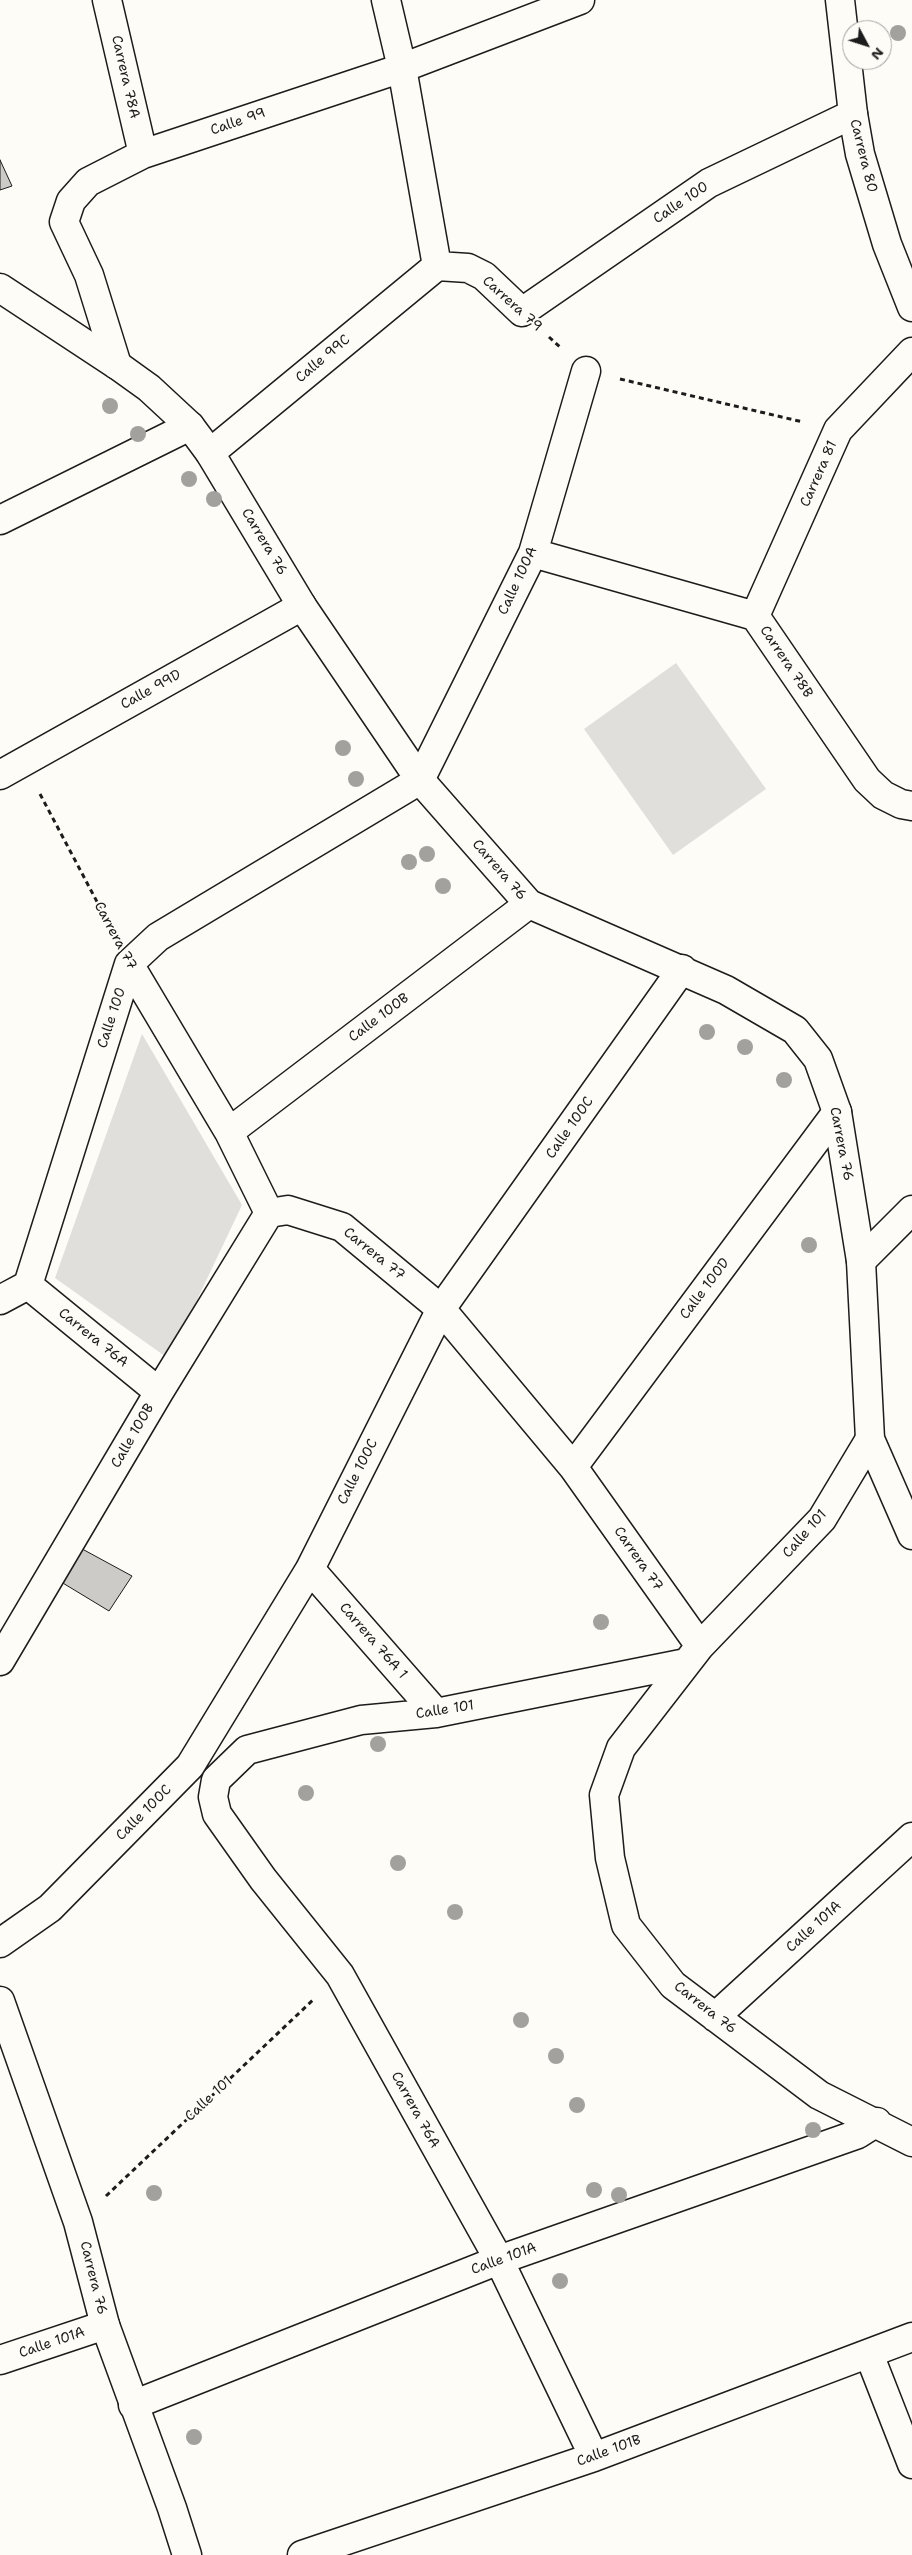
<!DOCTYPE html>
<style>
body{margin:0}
#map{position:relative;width:912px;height:2555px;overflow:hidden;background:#fdfcf7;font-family:"Shantell Sans",sans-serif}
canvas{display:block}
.north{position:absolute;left:842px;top:20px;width:50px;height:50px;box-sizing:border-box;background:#fdfcf7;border:1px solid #a3a29f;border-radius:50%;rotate:130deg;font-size:14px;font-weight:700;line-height:20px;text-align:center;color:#1c1c1c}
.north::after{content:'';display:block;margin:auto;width:18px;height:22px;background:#1c1c1c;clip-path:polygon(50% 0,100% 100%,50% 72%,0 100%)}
</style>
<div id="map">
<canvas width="912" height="2555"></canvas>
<div class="north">N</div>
</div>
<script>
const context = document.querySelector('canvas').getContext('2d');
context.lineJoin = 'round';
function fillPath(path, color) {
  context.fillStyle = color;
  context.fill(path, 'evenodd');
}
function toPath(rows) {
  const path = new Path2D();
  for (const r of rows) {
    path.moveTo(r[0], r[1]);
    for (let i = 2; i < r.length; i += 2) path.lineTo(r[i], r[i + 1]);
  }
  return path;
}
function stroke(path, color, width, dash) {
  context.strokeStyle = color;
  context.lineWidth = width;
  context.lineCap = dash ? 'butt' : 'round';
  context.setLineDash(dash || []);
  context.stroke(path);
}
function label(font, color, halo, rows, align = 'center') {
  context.font = font + ' "Shantell Sans",sans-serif';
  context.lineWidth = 4.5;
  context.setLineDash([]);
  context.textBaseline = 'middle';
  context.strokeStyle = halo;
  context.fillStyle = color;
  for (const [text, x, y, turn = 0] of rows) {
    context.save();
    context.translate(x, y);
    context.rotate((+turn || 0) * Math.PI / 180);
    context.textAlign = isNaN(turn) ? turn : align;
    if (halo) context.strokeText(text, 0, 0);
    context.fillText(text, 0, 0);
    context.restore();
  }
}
const green = toPath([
 [676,663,766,789,673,855,584,729],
 [142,1034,242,1205,169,1359,55,1278]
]);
const building = toPath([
 [0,160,12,186,0,190,0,160],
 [62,1538,132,1576,109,1611,43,1571,62,1538]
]);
const path = toPath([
 [549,337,561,348],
 [620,379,803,422],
 [40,794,113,932],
 [106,2196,314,1999]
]);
const street = toPath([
 [107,0,143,154],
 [386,0,402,68,437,266,468,268,484,276,522,312,709,183,853,114],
 [117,365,89,275,64,222,71,201,88,182,143,154,402,68,580,0],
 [210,453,437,266],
 [0,520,190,426],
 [533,553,755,616,867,780,883,795,901,804,912,806],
 [755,616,838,430,912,352],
 [0,775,302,606],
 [129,964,229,1132,269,1213,288,1210,342,1227,441,1309,573,1467,700,1646],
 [229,1132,529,904],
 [861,1261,912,1210],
 [28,1285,159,1392],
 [0,1300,28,1285,129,964,158,937,420,780,533,553,586,371],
 [870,1439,822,1519,700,1646,621,1748,604,1795,610,1858,626,1925,673,1985,819,2095,912,2142],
 [573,1467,837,1112],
 [310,1569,436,1713],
 [0,1661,159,1392,269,1213],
 [0,1943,50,1908,190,1766,310,1569,441,1309,682,969],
 [715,2017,912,1837],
 [869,2354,912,2464],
 [0,2360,105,2325],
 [133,2405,499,2260,858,2134,877,2122],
 [594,2457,499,2260,340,1975,263,1879,217,1814,213,1797,216,1780,247,1750,361,1720,436,1713,686,1663],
 [302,2555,594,2457,912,2337]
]);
const secondary = toPath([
 [840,0,853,114,860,154,887,244,912,307],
 [0,288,117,365,149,388,190,426,210,453,302,606,420,780,529,904,726,990,795,1030,818,1059,837,1112,861,1261,870,1439,912,1535],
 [0,2001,78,2222,105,2325,172,2508,187,2555]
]);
const trees = [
 [898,33],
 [110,406],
 [138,434],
 [189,479],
 [214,499],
 [343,748],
 [356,779],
 [427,854],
 [409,862],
 [443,886],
 [707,1032],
 [745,1047],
 [784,1080],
 [809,1245],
 [601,1622],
 [378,1744],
 [306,1793],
 [398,1863],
 [455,1912],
 [521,2020],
 [556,2056],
 [577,2105],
 [813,2130],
 [594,2190],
 [154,2193],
 [619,2195],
 [560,2281],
 [194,2437]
];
const streetNames = [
 ["Carrera 78A",125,77,77],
 ["Calle 99",238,122,-19],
 ["Carrera 80",863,156,76],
 ["Calle 100",681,203,-34],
 ["Carrera 79",512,304,42],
 ["Calle 99C",323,359,-40],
 ["Carrera 81",819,474,-66],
 ["Carrera 76",264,542,59],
 ["Calle 100A",518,581,-65],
 ["Carrera 78B",786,662,56],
 ["Calle 99D",151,690,-29],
 ["Carrera 76",499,870,49],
 ["Carrera 77",115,936,62],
 ["Calle 100",112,1018,-72],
 ["Calle 100B",379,1018,-37],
 ["Calle 100C",570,1128,-55],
 ["Carrera 76",841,1144,79],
 ["Carrera 77",374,1254,39],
 ["Calle 100D",705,1289,-53],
 ["Carrera 76A",93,1338,39],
 ["Calle 100B",133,1436,-60],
 ["Calle 100C",358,1472,-63],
 ["Calle 101",805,1534,-49],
 ["Carrera 77",638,1559,55],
 ["Carrera 76A 1",373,1641,49],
 ["Calle 101",445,1710,-9],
 ["Calle 100C",144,1813,-45],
 ["Calle 101A",814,1927,-42],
 ["Carrera 76",705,2008,38],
 ["Calle 101",209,2099,-43],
 ["Carrera 76A",415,2110,61],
 ["Calle 101A",504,2259,-20],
 ["Carrera 76",93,2278,76],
 ["Calle 101A",52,2343,-19],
 ["Calle 101B",609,2451,-20]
];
fillPath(green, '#e0dfdb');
fillPath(building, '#cccbc8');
stroke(building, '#1c1c1c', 1);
stroke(street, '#1c1c1c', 31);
stroke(secondary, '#1c1c1c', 31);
stroke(path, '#1c1c1c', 3, [5, 4]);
stroke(street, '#fdfcf7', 28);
stroke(secondary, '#fdfcf7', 28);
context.fillStyle = '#a2a19e';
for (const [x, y] of trees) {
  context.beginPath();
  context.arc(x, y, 8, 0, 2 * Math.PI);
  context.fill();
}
label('14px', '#1c1c1c', '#fdfcf7', streetNames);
</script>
